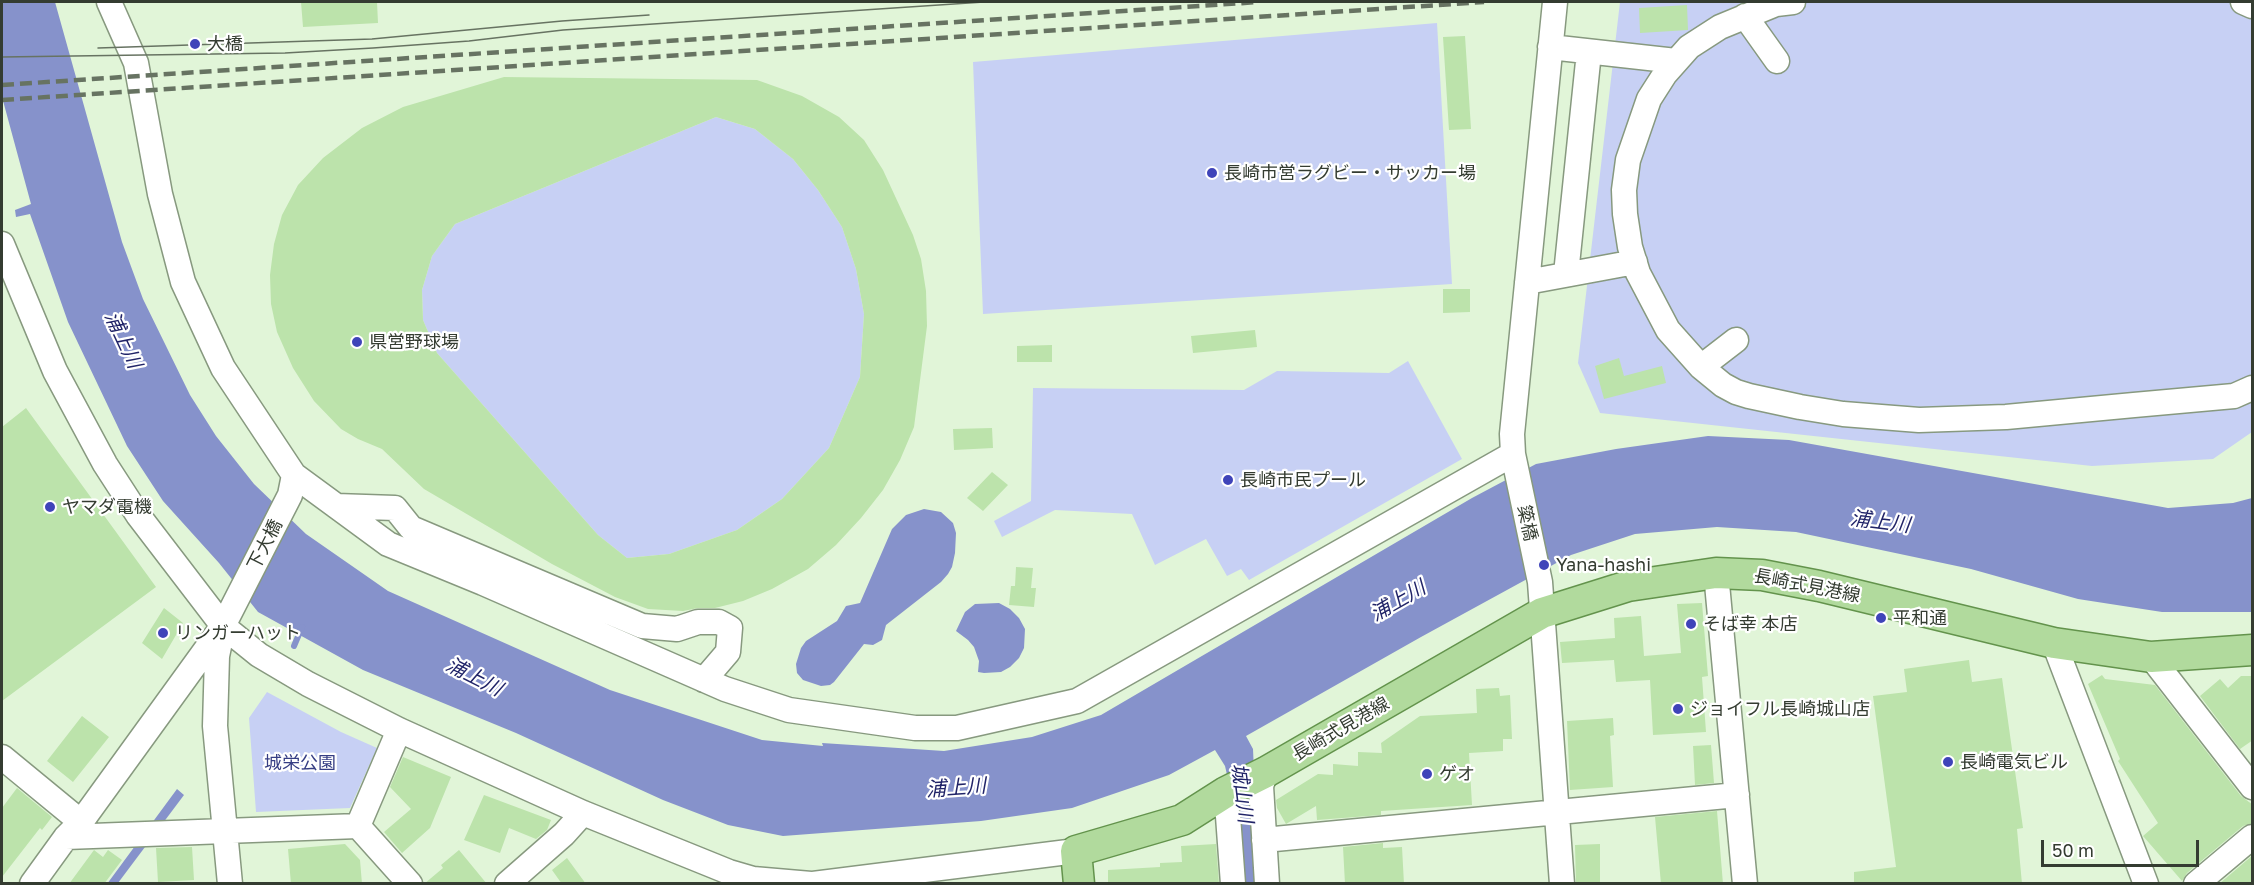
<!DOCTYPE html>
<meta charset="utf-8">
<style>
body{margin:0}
#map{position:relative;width:2254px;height:885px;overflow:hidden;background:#e1f5d8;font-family:"Golos Text",sans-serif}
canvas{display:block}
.frame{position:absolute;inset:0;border:3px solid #343c31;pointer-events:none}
.scale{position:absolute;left:2041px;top:840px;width:158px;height:27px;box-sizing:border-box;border:3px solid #343c31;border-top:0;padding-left:8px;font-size:18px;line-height:21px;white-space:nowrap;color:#343c31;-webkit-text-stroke:4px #fff;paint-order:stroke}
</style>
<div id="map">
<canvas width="2254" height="885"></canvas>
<div class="frame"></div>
<div class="scale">50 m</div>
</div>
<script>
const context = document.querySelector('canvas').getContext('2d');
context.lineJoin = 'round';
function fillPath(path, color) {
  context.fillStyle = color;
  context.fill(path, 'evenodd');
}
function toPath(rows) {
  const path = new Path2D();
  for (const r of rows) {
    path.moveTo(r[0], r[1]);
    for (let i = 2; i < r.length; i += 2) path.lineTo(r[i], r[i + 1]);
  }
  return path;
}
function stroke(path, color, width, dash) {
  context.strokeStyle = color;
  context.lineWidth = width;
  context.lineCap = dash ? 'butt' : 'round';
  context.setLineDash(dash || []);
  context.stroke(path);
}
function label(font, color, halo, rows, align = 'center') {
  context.font = font + ' "Golos Text","Noto Sans JP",sans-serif';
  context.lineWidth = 4.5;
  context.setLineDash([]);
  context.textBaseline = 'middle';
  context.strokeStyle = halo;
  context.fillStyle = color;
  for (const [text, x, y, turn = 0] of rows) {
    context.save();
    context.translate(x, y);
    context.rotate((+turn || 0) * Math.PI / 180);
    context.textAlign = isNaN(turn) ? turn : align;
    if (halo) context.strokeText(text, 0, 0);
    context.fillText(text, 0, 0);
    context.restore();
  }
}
const green = toPath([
 [1620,2,2252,2,2252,432,2213,459,2092,466,1600,413,1578,363],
 [1437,23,1452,284,983,314,973,62],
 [716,117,755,129,793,159,818,190,842,227,856,269,864,314,860,377,829,448,782,499,737,530,669,554,627,558,598,535,437,353,423,320,422,290,432,256,455,224],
 [1408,361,1462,459,1249,580,1241,569,1227,576,1206,539,1155,565,1132,514,1055,510,1002,537,994,521,1031,501,1033,388,1244,390,1277,371,1389,373],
 [267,692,341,732,377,748,350,808,256,812,249,718]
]);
const water = toPath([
 [2,2,55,2,122,242,143,299,190,395,216,436,254,484,306,534,388,591,610,690,762,740,823,746,822,743,944,751,1032,737,1101,715,1472,498,1536,464,1616,449,1708,436,1789,440,2168,508,2233,503,2252,498,2252,612,2162,612,2078,599,1971,569,1796,532,1717,527,1635,534,1571,555,1421,637,1246,736,1253,749,1259,883,1241,883,1236,814,1225,766,1215,750,1169,775,1072,808,981,821,783,836,728,825,663,800,516,733,363,670,258,612,219,563,163,501,127,446,68,322,30,214,16,217,15,210,31,204,2,97],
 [924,509,941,512,953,523,956,533,955,553,952,567,948,574,941,582,886,625,882,640,873,645,864,644,834,682,830,685,821,686,803,680,797,673,796,664,801,648,806,641,837,621,846,606,860,603,892,529,906,515],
 [999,603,1010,609,1019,618,1025,629,1024,648,1019,658,1010,667,1001,672,984,673,978,672,979,661,974,647,968,640,956,631,965,612,975,604],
 [177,789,184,795,118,883,107,884]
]);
const stream = toPath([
 [294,646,302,627]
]);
const building = toPath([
 [301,2,377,2,378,23,303,27],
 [1687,5,1688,30,1640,33,1639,8],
 [1465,36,1471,129,1449,130,1443,37],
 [504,77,757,80,802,96,839,117,864,140,883,170,913,235,921,259,926,291,927,326,914,427,900,460,883,490,861,518,836,545,808,569,772,589,743,601,715,608,698,608,683,611,648,609,615,597,552,564,424,489,382,449,358,439,341,429,314,401,293,368,277,332,271,304,270,275,274,244,282,215,298,185,323,158,362,128,403,107],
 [716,117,755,129,793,159,818,190,842,227,856,269,864,314,860,377,829,448,782,499,737,530,669,554,627,558,598,535,437,353,423,320,422,290,432,256,455,224],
 [1443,289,1470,289,1470,312,1443,313],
 [1255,330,1257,347,1193,353,1191,336],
 [1052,345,1052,362,1017,362,1017,346],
 [1619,358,1624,376,1662,366,1666,383,1604,399,1595,366],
 [26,408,156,587,2,701,2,427],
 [992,428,993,448,954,450,953,429],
 [992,472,1008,485,983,511,967,498],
 [1016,567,1033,568,1031,588,1036,588,1034,607,1009,605,1011,586,1015,586],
 [1702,603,1708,676,1702,677,1706,732,1653,735,1650,680,1616,682,1614,660,1562,663,1560,642,1615,638,1614,618,1641,616,1644,656,1681,653,1677,604],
 [164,608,183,623,162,659,142,643],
 [1969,660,1972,682,2002,678,2023,828,2017,829,2022,884,1854,884,1854,872,1896,867,1873,696,1907,692,1904,669],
 [2102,675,2105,679,2155,685,2241,796,2253,805,2253,823,2243,826,2187,873,2182,881,2143,836,2158,823,2118,761,2120,759,2088,684],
 [2241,676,2253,676,2253,740,2240,749,2200,696,2220,679,2228,688],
 [1499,688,1500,696,1510,695,1512,739,1503,739,1503,751,1469,753,1472,805,1381,811,1381,815,1317,820,1316,806,1286,824,1277,808,1276,800,1318,774,1333,775,1333,764,1358,766,1358,752,1382,753,1381,743,1420,716,1477,713,1476,689],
 [82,716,109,737,73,782,47,761],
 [1613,718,1614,735,1610,736,1613,787,1570,790,1567,721],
 [1711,745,1714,783,1695,785,1693,746],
 [403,757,451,777,430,828,402,853,384,832,411,809,390,787],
 [17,788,52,817,42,830,40,828,2,877,2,808],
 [484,795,551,820,547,830,536,839,509,828,500,853,464,840],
 [1717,811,1723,884,1661,884,1655,817],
 [1383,843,1383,848,1402,847,1404,884,1345,884,1343,847],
 [345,844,360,860,362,884,291,884,288,849],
 [1216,844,1219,884,1108,884,1108,870,1160,867,1160,863,1182,862,1181,846],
 [1600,844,1600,884,1576,884,1575,845],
 [192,847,194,880,158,882,156,848],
 [94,850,103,857,108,850,122,860,104,884,69,884],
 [459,850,487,884,424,884,443,868,441,865],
 [2253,855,2253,884,2219,884],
 [567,858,586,884,562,884,552,870]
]);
const minor = toPath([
 [109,2,136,63,160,194,183,282,223,368,294,475,388,544,483,583,725,689,789,710,915,728,957,728,1077,701,1513,454],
 [1555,2,1512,434,1513,454,1540,582,1562,884],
 [1793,2,1776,4,1720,27,1689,47,1665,74,1649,99,1628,160,1624,190,1625,214,1630,247,1638,273,1668,330,1701,367,1723,385,1736,392,1749,396,1800,407,1843,414,1919,420,2006,417,2134,405,2234,396,2252,388],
 [2243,2,2252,6],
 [1745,16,1777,61],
 [1550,47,1676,61],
 [2,244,55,371,105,464,138,515,223,626,259,655,308,684,399,730,583,813,729,872,753,879,811,884],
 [1566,274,1589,52],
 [1527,282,1635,262],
 [1701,367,1736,340],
 [336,506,395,508,411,528,642,626,677,629,698,622,719,622,730,628,728,652,704,680],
 [1716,573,1745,884],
 [222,632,217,656,215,726,230,884],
 [2054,643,2146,884],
 [2151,657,2252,787],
 [2,757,81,822],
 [1266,772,1261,786,1267,884],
 [1222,796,1228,816,1233,884],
 [358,826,399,730],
 [66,837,358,826,410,884],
 [1264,840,1737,795],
 [32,884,66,837,81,822,223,626,290,495,294,475],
 [507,884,564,834,583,813],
 [813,884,1076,851],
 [2196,884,2252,837]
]);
const major = toPath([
 [1079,884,1076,851,1182,820,1226,792,1266,772,1542,613,1628,586,1716,573,1762,575,1819,586,2054,643,2151,657,2252,650]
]);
const tram = toPath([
 [98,48,372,39,562,21,649,15],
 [2,57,285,53,373,48,469,41,563,30,984,2]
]);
const rail = toPath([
 [2,85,1259,2],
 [2,100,1484,2]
]);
const markers = [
 [195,44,6,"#3f44b9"],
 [1212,173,6,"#3f44b9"],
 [357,342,6,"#3f44b9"],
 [1228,480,6,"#3f44b9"],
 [50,507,6,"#3f44b9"],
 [1544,565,6,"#3f44b9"],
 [1881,618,6,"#3f44b9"],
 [1691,624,6,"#3f44b9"],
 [163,633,6,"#3f44b9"],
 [1678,709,6,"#3f44b9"],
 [1948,762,6,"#3f44b9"],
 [1427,774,6,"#3f44b9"]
];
const poiNames = [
 ["大橋",207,44],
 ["長崎市営ラグビー・サッカー場",1224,173],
 ["県営野球場",369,342],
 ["長崎市民プール",1240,480],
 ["ヤマダ電機",62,507],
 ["Yana-hashi",1556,565],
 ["平和通",1893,618],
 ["そば幸 本店",1703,624],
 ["リンガーハット",175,633],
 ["ジョイフル長崎城山店",1690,709],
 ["長崎電気ビル",1960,762],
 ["ゲオ",1439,774]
];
const streetNames = [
 ["簗橋",1527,523,78],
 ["下大橋",265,545,-63],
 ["長崎式見港線",1807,586,11],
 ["長崎式見港線",1341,729,-30]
];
const parkNames = [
 ["城栄公園",300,763]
];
const waterNames = [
 ["浦上川",123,340,65],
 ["浦上川",1880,522,7],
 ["浦上川",1398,601,-30],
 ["浦上川",474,677,27],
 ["浦上川",956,788,-4],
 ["城山川",1242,793,83]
];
fillPath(green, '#c7d0f4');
fillPath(water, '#8692cb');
stroke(stream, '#8692cb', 6);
fillPath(building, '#bce3ab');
stroke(minor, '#87997f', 27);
stroke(major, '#63934c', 33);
stroke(minor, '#fff', 24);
stroke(major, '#b1da9d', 30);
stroke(tram, '#677362', 1.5);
stroke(rail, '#677362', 4.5, [12, 6]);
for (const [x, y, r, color] of markers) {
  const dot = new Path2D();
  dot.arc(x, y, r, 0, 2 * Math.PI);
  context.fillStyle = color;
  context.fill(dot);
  stroke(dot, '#fff', 2);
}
label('18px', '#343c31', '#fff', poiNames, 'left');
label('18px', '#343c31', '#fff', streetNames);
label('18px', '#363e84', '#fff', parkNames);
label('italic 20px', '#212468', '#fff', waterNames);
</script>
